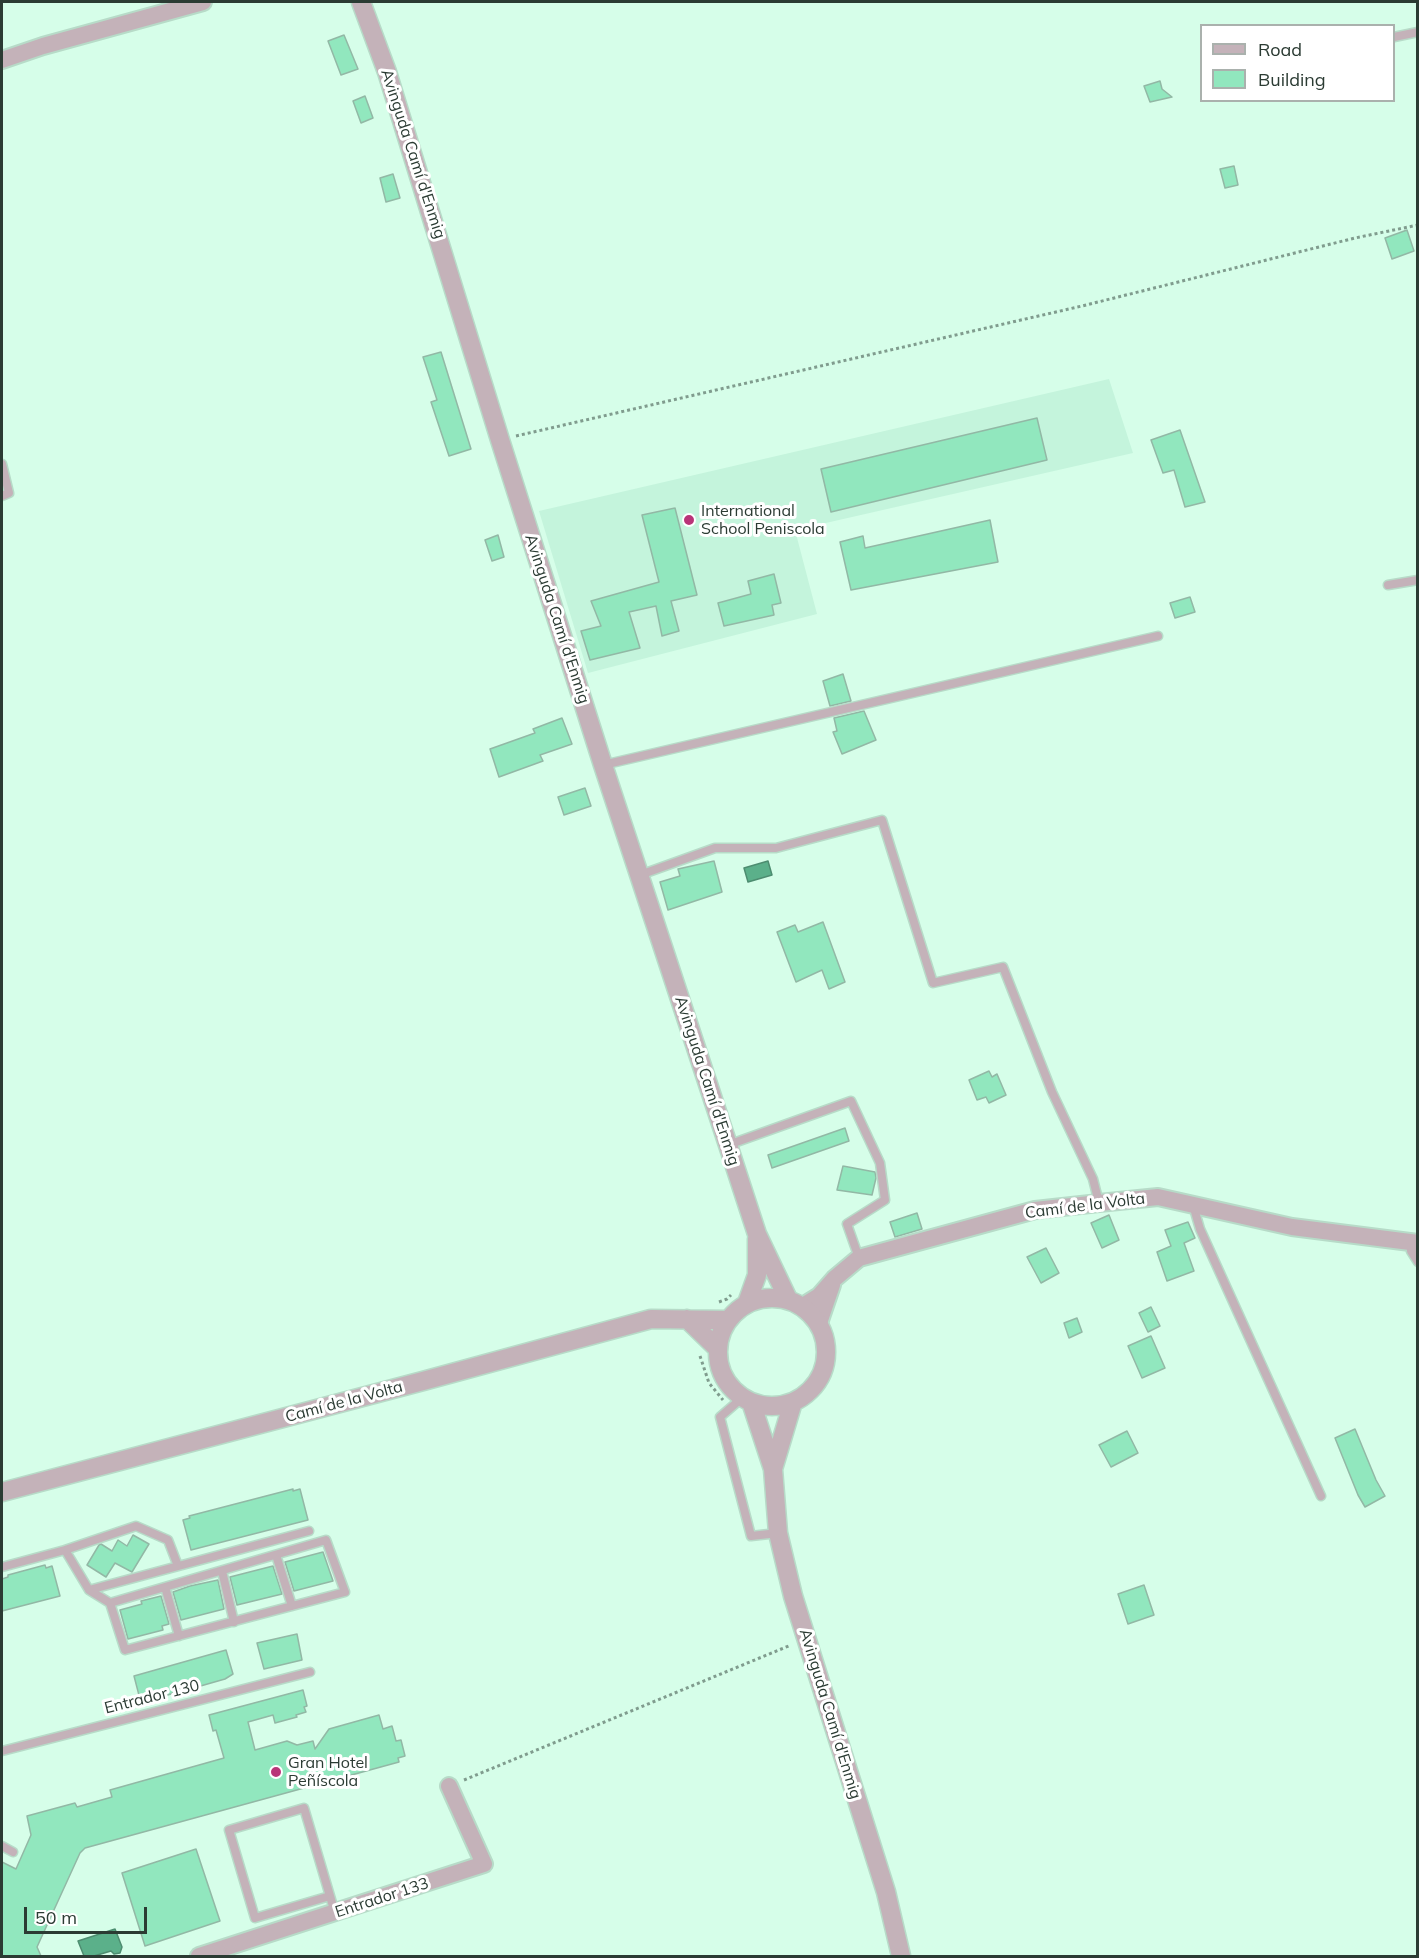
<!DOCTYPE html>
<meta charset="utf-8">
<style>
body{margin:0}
#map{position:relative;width:1419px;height:1958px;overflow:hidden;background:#d6fee9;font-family:Mulish,sans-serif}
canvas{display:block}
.frame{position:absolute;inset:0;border:3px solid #2b3b33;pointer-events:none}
.legend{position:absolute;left:1200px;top:24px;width:195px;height:78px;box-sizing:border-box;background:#fff;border:2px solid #aab1ad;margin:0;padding:8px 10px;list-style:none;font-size:18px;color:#2b3b33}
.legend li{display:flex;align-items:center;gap:12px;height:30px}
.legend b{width:30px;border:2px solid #aab1ad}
.scale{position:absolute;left:24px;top:1907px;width:123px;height:27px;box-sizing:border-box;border:3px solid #2b3b33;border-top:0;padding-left:8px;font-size:18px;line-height:21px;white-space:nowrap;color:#2b3b33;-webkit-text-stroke:4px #fff;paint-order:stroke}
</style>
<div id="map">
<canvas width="1419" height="1958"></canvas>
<div class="frame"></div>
<ul class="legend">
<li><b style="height:8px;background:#c4b2b9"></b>Road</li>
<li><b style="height:16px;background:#91e7be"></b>Building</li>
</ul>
<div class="scale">50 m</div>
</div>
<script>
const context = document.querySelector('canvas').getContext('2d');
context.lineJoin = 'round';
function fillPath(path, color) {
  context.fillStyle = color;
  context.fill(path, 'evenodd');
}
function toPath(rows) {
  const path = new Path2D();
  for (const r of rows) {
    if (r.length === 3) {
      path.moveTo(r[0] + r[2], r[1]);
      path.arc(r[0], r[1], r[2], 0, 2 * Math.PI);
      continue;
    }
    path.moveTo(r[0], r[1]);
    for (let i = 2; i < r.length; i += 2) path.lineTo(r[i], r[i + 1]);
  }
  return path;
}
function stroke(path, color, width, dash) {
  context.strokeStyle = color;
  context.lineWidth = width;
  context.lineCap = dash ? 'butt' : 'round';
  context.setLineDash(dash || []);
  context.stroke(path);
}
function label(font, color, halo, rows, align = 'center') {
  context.font = font + ' Mulish,sans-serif';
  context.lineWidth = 6;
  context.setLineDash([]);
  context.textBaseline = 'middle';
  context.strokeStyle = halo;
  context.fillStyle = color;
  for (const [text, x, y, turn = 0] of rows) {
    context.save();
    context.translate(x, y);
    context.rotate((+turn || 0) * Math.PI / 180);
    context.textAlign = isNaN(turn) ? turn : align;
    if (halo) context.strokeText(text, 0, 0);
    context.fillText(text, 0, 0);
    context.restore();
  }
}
const built = toPath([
 [1109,379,1133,453,795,530,817,614,588,673,539,511]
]);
const water = toPath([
 [768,861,772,875,748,882,744,868,768,861],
 [115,1929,122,1947,120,1953,114,1954,111,1951,94,1956,84,1956,78,1941,115,1929]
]);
const building = toPath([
 [344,35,358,69,341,75,328,41,344,35],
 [1160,81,1162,89,1172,97,1150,102,1144,86,1160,81],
 [365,96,373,118,361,123,353,101,365,96],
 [1234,166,1238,185,1225,188,1220,169,1234,166],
 [393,174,400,198,386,202,380,178,393,174],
 [1407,230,1414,251,1392,259,1385,238,1407,230],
 [441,352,471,449,449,456,431,402,437,400,423,357,441,352],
 [1037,418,1047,460,831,512,821,469,1037,418],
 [1180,430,1205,502,1185,507,1174,470,1163,473,1151,440,1180,430],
 [675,508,697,595,671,601,679,631,662,636,656,606,629,612,640,648,590,660,581,631,601,626,591,601,659,582,642,515,675,508],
 [990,520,998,562,851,590,840,542,863,536,865,548,990,520],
 [498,535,504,557,492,561,485,540,498,535],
 [774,574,781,603,772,605,774,615,724,626,718,603,751,594,748,581,774,574],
 [1190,597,1195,612,1175,618,1170,603,1190,597],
 [843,674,851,701,830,706,823,681,843,674],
 [864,711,876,740,842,754,833,732,837,731,834,718,864,711],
 [562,718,572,744,540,755,543,761,499,777,490,749,535,733,533,729,562,718],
 [585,788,591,806,564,815,558,797,585,788],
 [714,861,722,892,668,910,660,882,680,876,678,869,714,861],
 [823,922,845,982,829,989,822,970,796,982,777,932,795,925,798,932,823,922],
 [989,1071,992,1077,997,1074,1006,1095,989,1103,986,1097,977,1100,969,1080,989,1071],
 [845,1128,849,1141,772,1168,768,1155,845,1128],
 [843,1166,875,1172,876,1178,872,1195,837,1190,843,1166],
 [917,1213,922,1229,895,1237,890,1222,917,1213],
 [1109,1215,1119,1240,1102,1248,1091,1223,1109,1215],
 [1188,1222,1195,1238,1184,1243,1194,1271,1167,1281,1157,1252,1171,1246,1165,1230,1188,1222],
 [1046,1248,1059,1273,1041,1283,1027,1257,1046,1248],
 [1151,1307,1160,1326,1148,1332,1139,1313,1151,1307],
 [1077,1318,1082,1332,1069,1338,1064,1323,1077,1318],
 [1151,1336,1165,1368,1142,1378,1128,1346,1151,1336],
 [1355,1429,1376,1480,1385,1496,1365,1507,1358,1495,1335,1438,1355,1429],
 [1127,1431,1138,1453,1111,1467,1099,1445,1127,1431],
 [293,1489,293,1491,300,1489,308,1520,191,1550,183,1520,190,1518,189,1516,293,1489],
 [133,1535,149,1544,132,1572,115,1563,106,1577,87,1565,99,1545,101,1544,112,1551,118,1540,127,1546,133,1535],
 [323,1552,333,1581,294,1591,285,1562,323,1552],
 [45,1565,46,1568,52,1566,60,1596,2,1611,2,1579,8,1577,8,1575,45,1565],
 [273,1566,282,1594,237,1605,230,1577,273,1566],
 [218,1580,224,1609,181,1620,173,1592,190,1586,218,1580],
 [1144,1585,1154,1615,1128,1624,1118,1594,1144,1585],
 [161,1596,169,1624,162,1626,163,1630,128,1639,120,1610,142,1604,141,1601,161,1596],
 [297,1634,302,1660,264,1669,257,1643,297,1634],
 [226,1650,233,1674,225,1679,197,1687,186,1685,171,1694,141,1703,134,1676,226,1650],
 [303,1690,307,1706,304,1707,306,1712,296,1715,297,1717,275,1723,273,1715,248,1722,255,1750,287,1741,297,1745,313,1741,315,1749,329,1729,379,1715,383,1729,392,1726,396,1741,401,1740,405,1756,398,1758,399,1762,85,1848,80,1853,37,1947,41,1956,2,1956,2,1862,16,1869,31,1835,27,1816,75,1803,77,1807,112,1797,110,1790,224,1758,216,1730,213,1731,209,1715,303,1690],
 [196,1849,220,1921,145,1946,122,1873,196,1849]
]);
const path = toPath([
 [516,436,1082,306,1355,238,1418,225],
 [719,1302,727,1299,731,1295],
 [700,1356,709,1383,723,1400],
 [464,1780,791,1645]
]);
const service = toPath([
 [1394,37,1418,32],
 [2,464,9,493,2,496],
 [1388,585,1418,580],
 [603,765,1158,636],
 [640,875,715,848,776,848,882,820,933,983,1003,967,1052,1092,1093,1179,1099,1203],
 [728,1145,851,1101,880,1163,885,1200,847,1224,859,1258],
 [1193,1205,1200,1229,1321,1496],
 [1411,1242,1411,1251,1418,1262],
 [742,1398,720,1417,751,1536,778,1533],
 [65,1550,136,1526,168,1540,178,1566],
 [276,1555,292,1606],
 [2,1567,65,1550,89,1590,309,1531],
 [222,1571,234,1622],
 [165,1587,179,1636],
 [89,1590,110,1603,125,1650,345,1592,326,1540,110,1603],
 [2,1751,310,1672],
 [2,1846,13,1852],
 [330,1896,304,1808,229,1830,255,1918,330,1896,335,1913]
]);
const minor = toPath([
 [2,60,43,46,203,2],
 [803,1306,819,1296,834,1279,859,1258,1035,1210,1099,1203,1158,1197,1292,1227,1418,1243],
 [819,1323,832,1285],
 [199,1956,484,1864,449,1786]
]);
const tertiary = toPath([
 [361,2,387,72,500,440,603,765,728,1145,757,1234,788,1299],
 [772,1352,54],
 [747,1303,757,1275,757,1239],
 [687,1319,718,1349],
 [751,1402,773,1469,778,1533,793,1596,886,1892,901,1956],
 [773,1469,793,1402],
 [2,1492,423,1381,651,1319,728,1320]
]);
const markers = [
 [689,520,6,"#b93478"],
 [276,1772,6,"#b93478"]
];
const streetNames = [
 ["Avinguda Camí d'Enmig",413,154,72],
 ["Avinguda Camí d'Enmig",557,619,72],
 ["Avinguda Camí d'Enmig",707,1081,72],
 ["Camí de la Volta",1085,1206,-7],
 ["Camí de la Volta",344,1402,-15],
 ["Entrador 130",152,1697,-14],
 ["Avinguda Camí d'Enmig",830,1714,73],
 ["Entrador 133",382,1898,-18]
];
const poiNames = [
 ["International",701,511],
 ["School Peniscola",701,529],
 ["Gran Hotel",288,1763],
 ["Peñíscola",288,1781]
];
fillPath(built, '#c4f4dc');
fillPath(water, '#5bb08a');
stroke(water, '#4d8d70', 1.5);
fillPath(building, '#91e7be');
stroke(building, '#92b8a5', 1.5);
stroke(service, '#b7dbc8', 11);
stroke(minor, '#b7dbc8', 20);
stroke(tertiary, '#b7dbc8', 21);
stroke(path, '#809c8e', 3, [3, 3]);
stroke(service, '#c4b2b9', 8);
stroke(minor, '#c4b2b9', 16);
stroke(tertiary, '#c4b2b9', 18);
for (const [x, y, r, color] of markers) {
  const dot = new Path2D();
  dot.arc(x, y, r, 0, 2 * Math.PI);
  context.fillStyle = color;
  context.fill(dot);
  stroke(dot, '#fff', 2);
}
label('16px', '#2b3b33', '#fff', streetNames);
label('16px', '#2b3b33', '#fff', poiNames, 'left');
</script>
